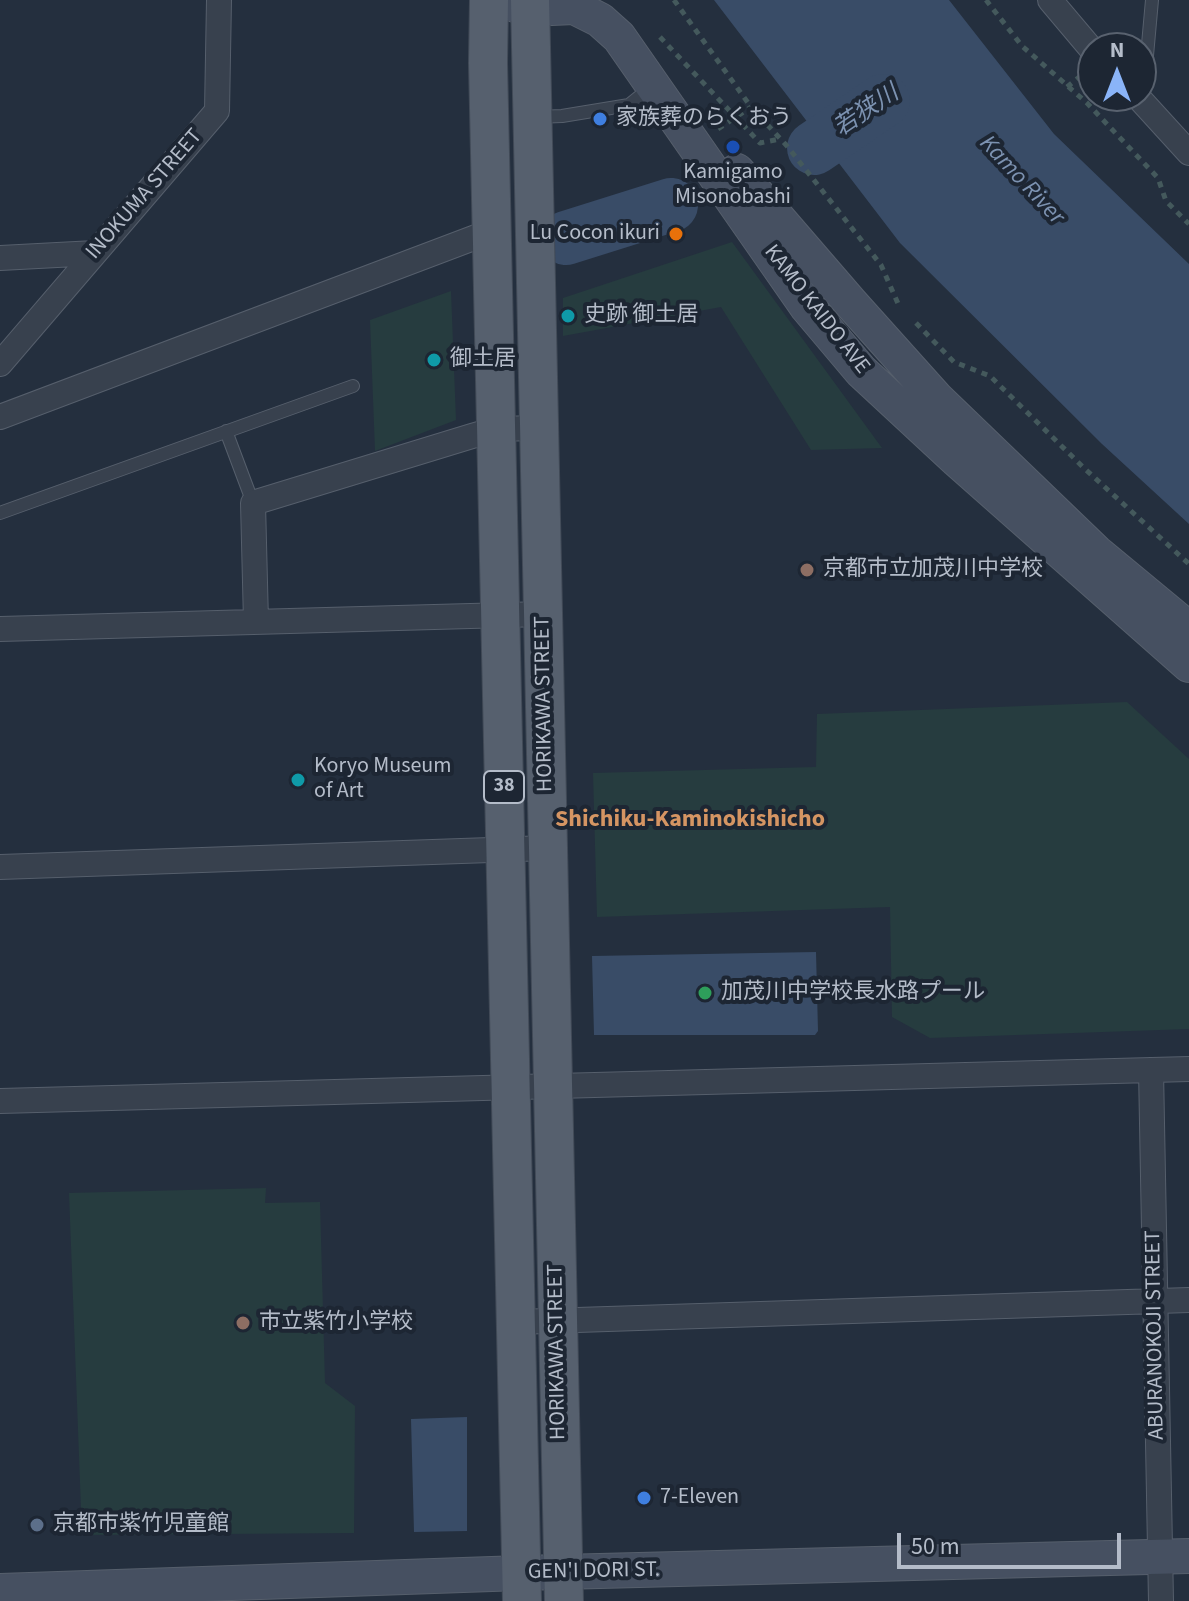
<!DOCTYPE html>
<meta charset="utf-8">
<style>
body{margin:0}
#map{position:relative;width:1189px;height:1601px;overflow:hidden;background:#242f3e;font-family:"Source Sans 3",sans-serif}
canvas{display:block}
.north{position:absolute;left:1077px;top:32px;width:80px;height:80px;box-sizing:border-box;background:#1d2633;border:2px solid #59626f;border-radius:50%;rotate:0deg;font-size:22px;font-weight:700;line-height:32px;text-align:center;color:#b4bcc9}
.north::after{content:'';display:block;margin:auto;width:28px;height:36px;background:#8ab4f8;clip-path:polygon(50% 0,100% 100%,50% 72%,0 100%)}
.scale{position:absolute;left:897px;top:1533px;width:224px;height:36px;box-sizing:border-box;border:4px solid #b4bcc9;border-top:0;padding-left:10px;font-size:24px;line-height:28px;white-space:nowrap;color:#b4bcc9;-webkit-text-stroke:6px #1d2633;paint-order:stroke}
</style>
<div id="map">
<canvas width="1189" height="1601"></canvas>
<div class="north">N</div>
<div class="scale">50 m</div>
</div>
<script>
const context = document.querySelector('canvas').getContext('2d');
context.lineJoin = 'round';
function fillPath(path, color) {
  context.fillStyle = color;
  context.fill(path, 'evenodd');
}
function toPath(rows) {
  const path = new Path2D();
  for (const r of rows) {
    path.moveTo(r[0], r[1]);
    for (let i = 2; i < r.length; i += 2) path.lineTo(r[i], r[i + 1]);
  }
  return path;
}
function stroke(path, color, width, dash) {
  context.strokeStyle = color;
  context.lineWidth = width;
  context.lineCap = dash ? 'butt' : 'round';
  context.setLineDash(dash || []);
  context.stroke(path);
}
function label(font, color, halo, rows, align = 'center') {
  context.font = font + ' "Source Sans 3","Noto Sans JP",sans-serif';
  context.lineWidth = 8;
  context.setLineDash([]);
  context.textBaseline = 'middle';
  context.strokeStyle = halo;
  context.fillStyle = color;
  for (const [text, x, y, turn = 0] of rows) {
    context.save();
    context.translate(x, y);
    context.rotate((+turn || 0) * Math.PI / 180);
    context.textAlign = isNaN(turn) ? turn : align;
    if (halo) context.strokeText(text, 0, 0);
    context.fillText(text, 0, 0);
    context.restore();
  }
}
const green = toPath([
 [732,242,882,448,811,450,721,307,563,336,563,298],
 [451,291,456,420,375,451,370,320],
 [1127,702,1189,759,1189,1029,930,1038,892,1017,890,907,597,917,593,773,816,767,817,714],
 [266,1188,265,1203,320,1202,325,1383,355,1406,354,1533,82,1535,69,1193]
]);
const water = toPath([
 [714,0,949,0,1054,134,1189,264,1189,524,1102,444,900,243],
 [816,952,818,1031,815,1035,594,1035,592,956],
 [467,1417,467,1531,414,1532,411,1419]
]);
const river = toPath([
 [814,148,883,101],
 [566,238,671,205]
]);
const path = toPath([
 [674,0,751,107,787,146,881,265,900,308],
 [986,0,1022,46,1087,103,1158,178,1166,201,1189,224],
 [660,37,760,143,780,139],
 [1067,87,1083,74],
 [718,129,751,107],
 [916,323,954,362,990,376,1084,468,1189,564]
]);
const lane = toPath([
 [1143,100,1152,0],
 [536,117,562,116,629,105,650,88],
 [226,431,253,503],
 [0,513,353,386]
]);
const street = toPath([
 [1050,0,1093,51],
 [1137,96,1189,153],
 [0,258,95,253],
 [0,364,217,111,219,0],
 [0,417,492,231],
 [256,622,253,503,472,436,496,429,537,428],
 [0,629,543,614],
 [0,867,548,848],
 [1151,1070,1161,1601],
 [0,1101,1189,1069],
 [516,1322,1189,1300]
]);
const secondary = toPath([
 [498,0,529,9,574,7,600,20,619,37,807,307,861,371,957,460,1189,665],
 [737,171,850,302,937,399,1096,552,1189,629],
 [0,1591,521,1573,1189,1556]
]);
const primary = toPath([
 [489,0,488,63,522,1601],
 [530,0,564,1601]
]);
const markers = [
 [600,119,8,"#3f7fe0"],
 [733,147,8,"#1a4fb4"],
 [676,234,8,"#e8710a"],
 [568,316,8,"#0f9aa8"],
 [434,360,8,"#0f9aa8"],
 [807,570,8,"#8d6e63"],
 [298,780,8,"#0f9aa8"],
 [705,993,8,"#2e9e5b"],
 [243,1323,8,"#8d6e63"],
 [644,1498,8,"#3f7fe0"],
 [37,1525,8,"#5c6f8a"]
];
const shields = [
 [504,787,40]
];
const shieldNames = [
 ["38",504,787]
];
const poiNames = [
 ["家族葬のらくおう",616,119],
 ["Kamigamo",733,173,"center"],
 ["Misonobashi",733,198,"center"],
 ["Lu Cocon ikuri",660,234,"right"],
 ["史跡 御土居",584,316],
 ["御土居",450,360],
 ["京都市立加茂川中学校",823,570],
 ["Koryo Museum",314,767],
 ["of Art",314,792],
 ["加茂川中学校長水路プール",721,993],
 ["市立紫竹小学校",259,1323],
 ["7-Eleven",660,1498],
 ["京都市紫竹児童館",53,1525]
];
const streetNames = [
 ["INOKUMA STREET",145,195,-49],
 ["KAMO KAIDO AVE",816,310,52],
 ["HORIKAWA STREET",545,704,-91],
 ["ABURANOKOJI STREET",1156,1335,-91],
 ["HORIKAWA STREET",558,1352,-91],
 ["GEN'I DORI ST.",594,1572,-1]
];
const waterNames = [
 ["若狭川",867,112,-34],
 ["Kamo River",1021,181,47]
];
const neighbourhoodNames = [
 ["Shichiku-Kaminokishicho",690,821]
];
fillPath(green, '#263c3f');
fillPath(water, '#394c67');
stroke(river, '#394c67', 54);
stroke(lane, '#565f6c', 14);
stroke(street, '#565f6c', 26);
stroke(secondary, '#565f6c', 36);
stroke(primary, '#414a57', 40);
stroke(path, '#44595c', 5, [6, 6]);
stroke(lane, '#38414e', 12);
stroke(street, '#38414e', 24);
stroke(secondary, '#465061', 34);
stroke(primary, '#56606e', 38);
for (const [x, y, r, color] of markers) {
  const dot = new Path2D();
  dot.arc(x, y, r, 0, 2 * Math.PI);
  context.fillStyle = color;
  context.fill(dot);
  stroke(dot, '#1d2633', 3);
}
for (const [x, y, w] of shields) {
  const box = new Path2D();
  box.roundRect(x - w / 2, y - 16, w, 32, 6);
  context.fillStyle = '#1d2633';
  context.fill(box);
  stroke(box, '#b4bcc9', 2);
}
label('bold 20px', '#b4bcc9', null, shieldNames);
label('22px', '#b4bcc9', '#1d2633', poiNames, 'left');
label('22px', '#b4bcc9', '#1d2633', streetNames);
label('italic 24px', '#7c92b1', '#1d2633', waterNames);
label('bold 24px', '#d59563', '#1d2633', neighbourhoodNames);
</script>
